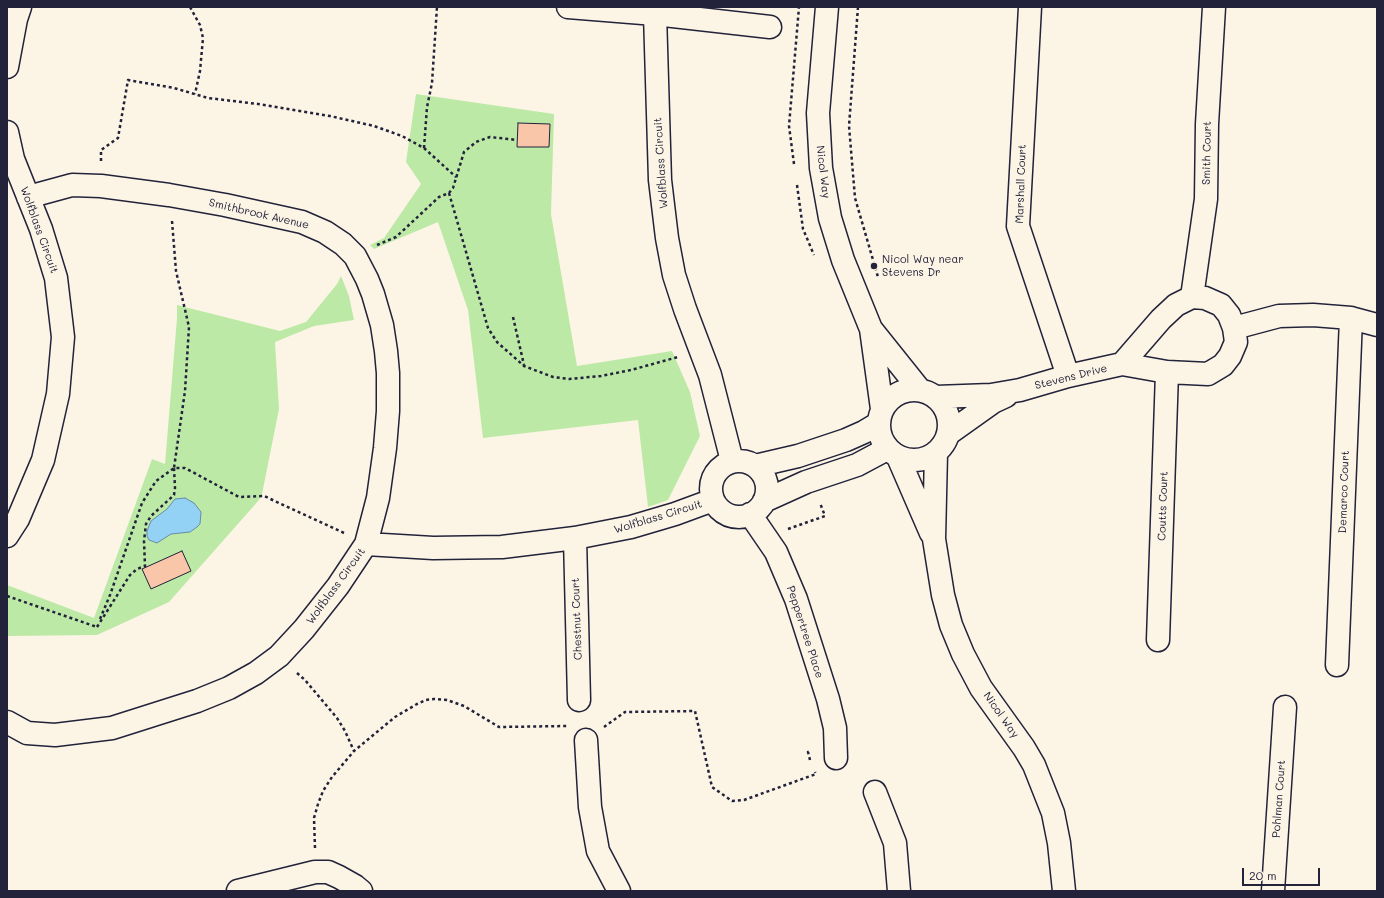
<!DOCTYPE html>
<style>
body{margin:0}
#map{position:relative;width:1384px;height:898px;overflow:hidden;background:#fcf5e5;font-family:Mali,sans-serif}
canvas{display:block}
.frame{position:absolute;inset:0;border:8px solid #22223b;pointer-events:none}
.scale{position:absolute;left:1242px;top:868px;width:78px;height:18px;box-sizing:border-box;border:2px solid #22223b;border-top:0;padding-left:5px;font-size:12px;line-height:14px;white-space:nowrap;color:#22223b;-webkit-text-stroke:3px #fcf5e5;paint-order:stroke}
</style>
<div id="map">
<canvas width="1384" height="898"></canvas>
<div class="frame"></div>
<div class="scale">20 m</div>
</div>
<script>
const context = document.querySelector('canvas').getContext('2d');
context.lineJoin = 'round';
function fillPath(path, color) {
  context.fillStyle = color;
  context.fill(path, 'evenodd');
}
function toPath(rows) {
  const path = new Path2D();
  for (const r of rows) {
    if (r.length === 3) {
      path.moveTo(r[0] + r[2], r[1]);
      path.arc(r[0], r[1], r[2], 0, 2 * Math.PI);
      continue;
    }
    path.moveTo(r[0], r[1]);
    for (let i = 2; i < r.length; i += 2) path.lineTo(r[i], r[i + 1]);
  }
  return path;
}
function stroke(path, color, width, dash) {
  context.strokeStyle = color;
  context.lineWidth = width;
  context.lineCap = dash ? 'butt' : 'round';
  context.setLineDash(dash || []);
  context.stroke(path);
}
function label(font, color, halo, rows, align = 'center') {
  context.font = font + ' Mali,sans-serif';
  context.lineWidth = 3.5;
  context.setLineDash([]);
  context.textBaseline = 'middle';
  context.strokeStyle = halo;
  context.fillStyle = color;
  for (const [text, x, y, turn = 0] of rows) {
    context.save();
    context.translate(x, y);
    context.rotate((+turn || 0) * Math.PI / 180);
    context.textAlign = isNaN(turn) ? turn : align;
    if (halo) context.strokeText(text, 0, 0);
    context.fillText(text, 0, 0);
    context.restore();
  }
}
const green = toPath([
 [416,94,554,114,551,214,577,366,672,351,690,392,700,436,668,500,648,507,638,420,483,438,468,310,438,222,374,249,370,245,384,238,421,184,406,162],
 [341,276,349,296,354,320,314,326,275,342,279,409,262,494,259,500,169,602,97,635,7,636,7,585,94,618,152,459,165,464,177,318,177,305,280,331,306,322,337,284]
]);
const water = toPath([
 [185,498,194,503,201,512,200,524,197,527,190,532,171,534,157,543,149,540,147,536,147,531,151,521,167,509,175,499,185,498]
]);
const building = toPath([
 [518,123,550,124,549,147,517,147,518,123],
 [182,551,191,571,151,589,142,569,182,551]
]);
const path = toPath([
 [190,7,200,25,203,38,200,71,195,94],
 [858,7,849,126,855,198,878,277],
 [424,148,427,107,432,83,437,7],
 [101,161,101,150,118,138,128,80,174,88,208,98,258,104,330,116,374,126,402,136,424,148,456,177],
 [794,164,789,126,799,7],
 [797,185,803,229,814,255],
 [449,193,488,328,497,342,524,366,553,377,569,379,601,376,631,370,678,357],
 [172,221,176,271,189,327,185,391,174,468,185,468,239,497,264,496,344,533],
 [377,245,396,237,439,197,449,193,453,188,464,152,476,142,490,137,517,140],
 [513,317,524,365],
 [788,529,825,516,820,503],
 [7,596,97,627],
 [100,619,110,595,142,503,156,481,174,468],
 [97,627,130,575,137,569,145,566,144,541,146,524,151,516,174,495,175,488,174,468],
 [297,673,305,680,337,718,345,731,354,751],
 [604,727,625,712,695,711,712,787,732,801,744,800,816,774,815,772],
 [810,760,808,752,811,751],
 [315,848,314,818,318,804,323,791,332,777,354,751,395,717,417,704,426,700,434,699,447,700,464,706,499,727,567,726]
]);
const minor = toPath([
 [568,7,655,14,770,27],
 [827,7,818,113,821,168,830,218,843,260,871,329,882,409],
 [1030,7,1018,226,1068,376],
 [655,14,660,180,667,238,674,275,685,309,710,375,732,461],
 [7,67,16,19,20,7],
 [7,132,13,159,41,229,56,278,63,337,58,394,43,460,18,519,7,536],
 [1192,297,1206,199,1207,124,1214,7],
 [1234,328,1279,316,1313,315,1351,318,1377,325],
 [872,330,920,390],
 [914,425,35],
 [936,397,991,395,1020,390,1068,376,1122,364,1167,372,1208,374,1223,365,1230,356,1236,342,1234,328,1229,315,1221,305,1205,298,1192,297,1176,305,1161,319,1122,364],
 [948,434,993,402,1006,396],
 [936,453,934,539,943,595,951,625,963,654,981,688,1024,748,1034,765,1053,813,1059,843,1064,891],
 [898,457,931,533],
 [739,489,28],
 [755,466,798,456,846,440,864,432,879,423],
 [764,501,806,482,857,465,887,449],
 [750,514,776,552,796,599,828,699,835,728,836,758],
 [575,538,579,700],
 [366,544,433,548,502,547,575,538,631,527,675,514,713,500],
 [1158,640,1167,372],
 [1337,665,1351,318],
 [7,722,27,733,55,735,112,728,197,701,229,688,256,673,279,656,304,629,338,586,366,544,378,498,385,448,388,411,388,373,386,351,382,325,373,294,367,279,355,256,343,244,325,232,302,222,225,205,169,195,101,186,72,185,28,197],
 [586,740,590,807,598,851,619,891],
 [875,792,895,843,899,891],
 [238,891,315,872,328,872,339,877,355,886,361,891],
 [1273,891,1285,707]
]);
const markers = [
 [874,266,4,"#22223b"]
];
const streetNames = [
 ["Smith Court",1207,153,-89],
 ["Wolfblass Circuit",661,163,-94],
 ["Nicol Way",823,172,83],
 ["Marshall Court",1021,184,-88],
 ["Smithbrook Avenue",259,214,13],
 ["Wolfblass Circuit",39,230,70],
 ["Stevens Drive",1071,377,-14],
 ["Demarco Court",1344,492,-88],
 ["Coutts Court",1163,506,-88],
 ["Wolfblass Circuit",658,517,-17],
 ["Wolfblass Circuit",336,586,-54],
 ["Chestnut Court",577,619,-92],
 ["Peppertree Place",805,632,72],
 ["Nicol Way",1001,715,55],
 ["Pohlman Court",1279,799,-86]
];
const poiNames = [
 ["Nicol Way near",882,260],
 ["Stevens Dr",882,273]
];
fillPath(green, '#bde9a6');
fillPath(water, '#93d2f4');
stroke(water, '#668caa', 1);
fillPath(building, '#f9c6a9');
stroke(building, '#22223b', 1);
stroke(minor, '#22223b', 25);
stroke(path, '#22223b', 2.5, [3, 3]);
stroke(minor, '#fcf5e5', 22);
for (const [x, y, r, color] of markers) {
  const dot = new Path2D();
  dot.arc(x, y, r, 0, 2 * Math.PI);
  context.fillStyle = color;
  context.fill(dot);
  stroke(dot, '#fcf5e5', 1.5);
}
label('11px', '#22223b', '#fcf5e5', streetNames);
label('11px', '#22223b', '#fcf5e5', poiNames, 'left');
</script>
